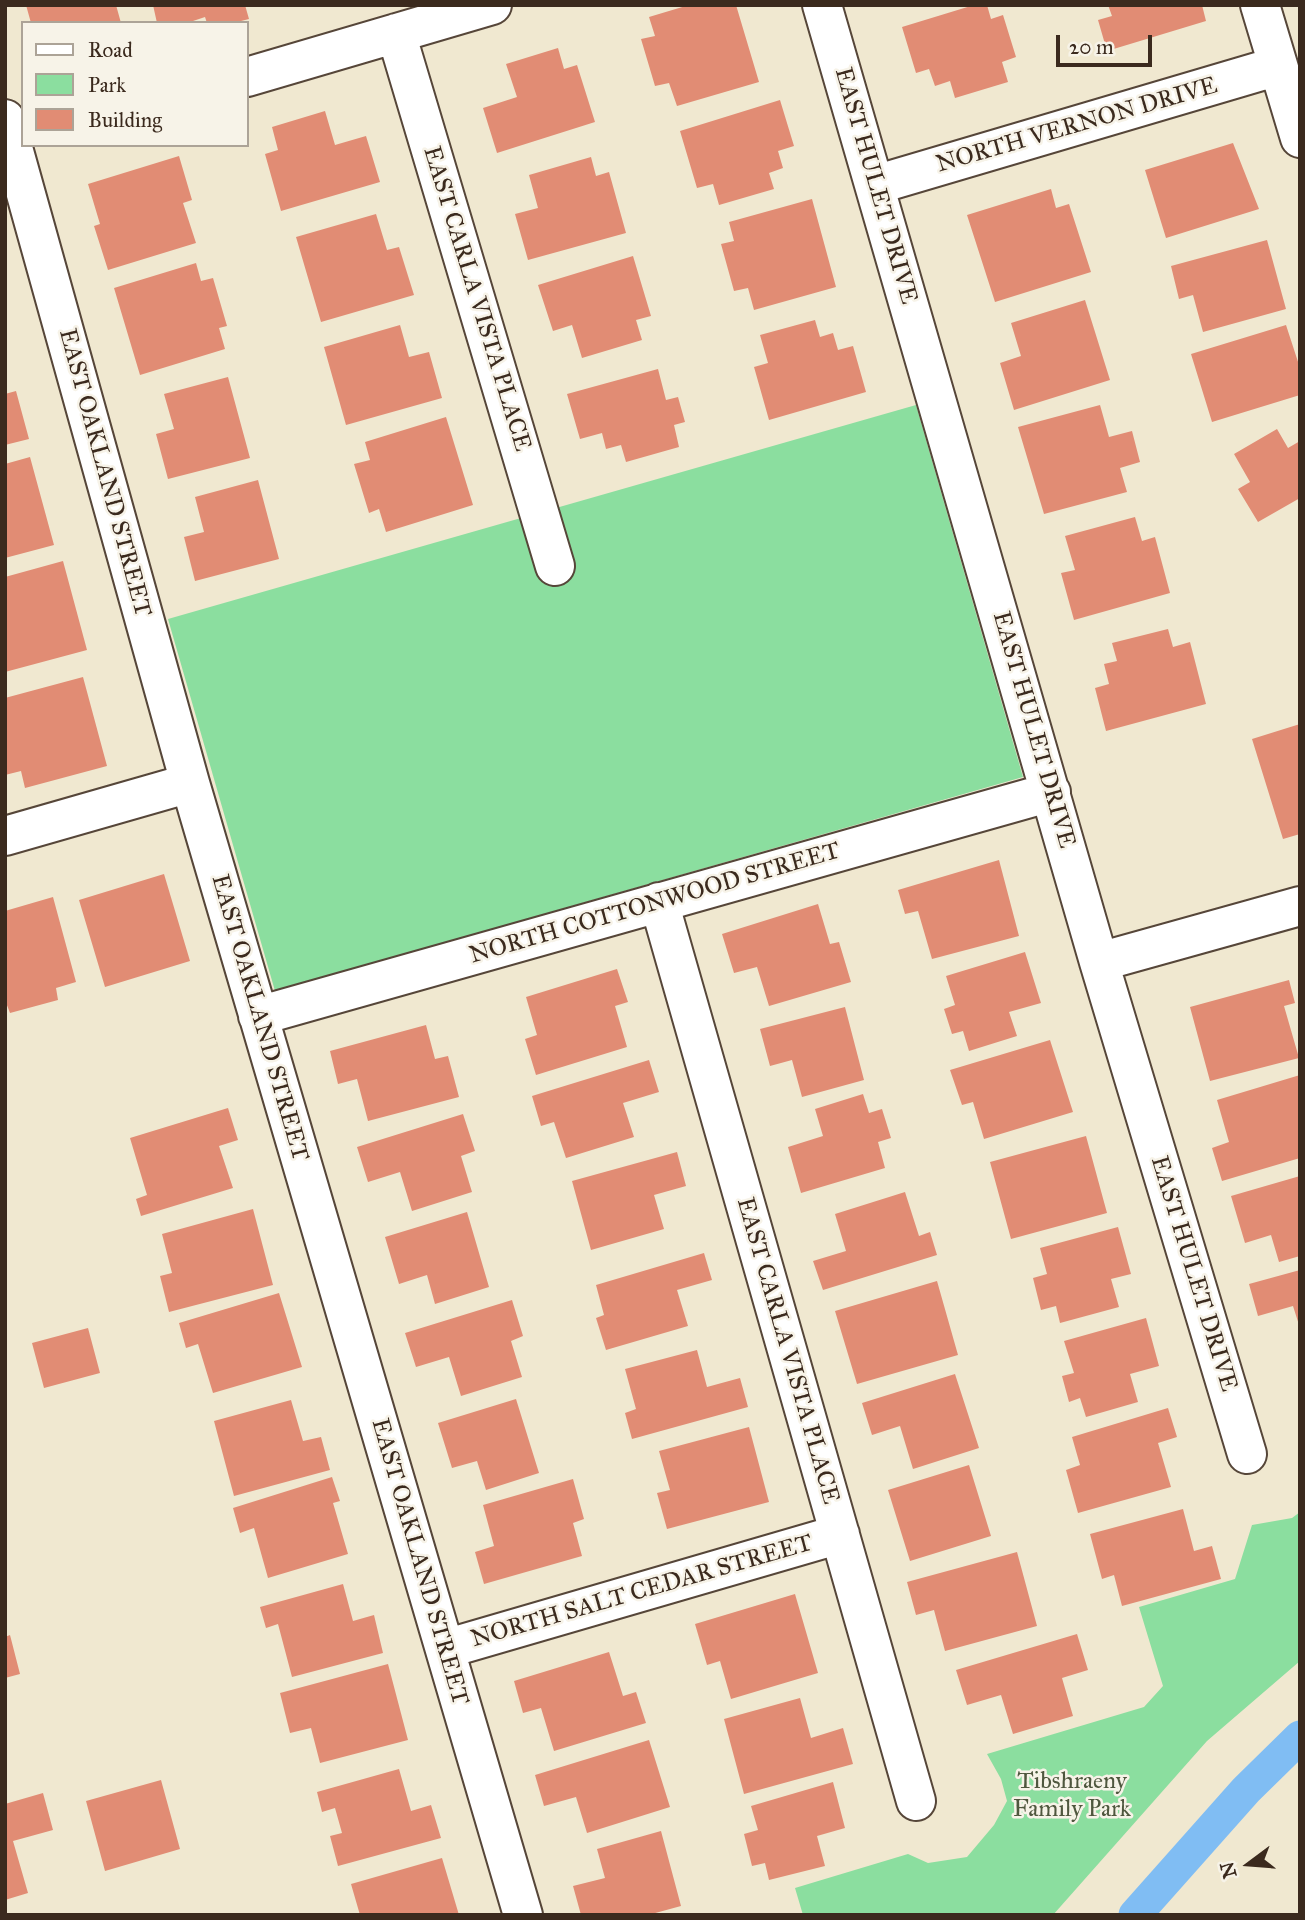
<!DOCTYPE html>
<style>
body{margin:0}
#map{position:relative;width:1305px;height:1920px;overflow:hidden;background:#f0e8d0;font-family:"IM FELL Great Primer",serif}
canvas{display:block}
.frame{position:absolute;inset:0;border:7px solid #3b2a1e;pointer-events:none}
.legend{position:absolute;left:21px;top:21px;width:228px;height:126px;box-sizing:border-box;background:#f7f3e8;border:2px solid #aca397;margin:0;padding:9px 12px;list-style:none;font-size:21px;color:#3b2a1e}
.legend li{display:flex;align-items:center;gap:14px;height:35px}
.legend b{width:35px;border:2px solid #aca397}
.north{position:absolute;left:1214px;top:1829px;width:70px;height:70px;-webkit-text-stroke:5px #f7f3e8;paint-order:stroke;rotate:254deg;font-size:19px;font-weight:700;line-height:28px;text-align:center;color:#3b2a1e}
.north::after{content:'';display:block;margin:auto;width:24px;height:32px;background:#3b2a1e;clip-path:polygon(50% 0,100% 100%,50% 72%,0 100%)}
.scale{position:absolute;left:1056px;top:35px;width:96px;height:32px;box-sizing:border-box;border:4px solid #3b2a1e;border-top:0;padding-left:9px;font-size:21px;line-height:24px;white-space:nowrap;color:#3b2a1e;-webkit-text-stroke:5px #f7f3e8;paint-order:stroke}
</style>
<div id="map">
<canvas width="1305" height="1920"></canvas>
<div class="frame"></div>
<ul class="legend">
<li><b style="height:9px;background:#fff"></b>Road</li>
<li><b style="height:19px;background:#8bde9f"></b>Park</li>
<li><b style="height:19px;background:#e18c74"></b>Building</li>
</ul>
<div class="north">N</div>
<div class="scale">20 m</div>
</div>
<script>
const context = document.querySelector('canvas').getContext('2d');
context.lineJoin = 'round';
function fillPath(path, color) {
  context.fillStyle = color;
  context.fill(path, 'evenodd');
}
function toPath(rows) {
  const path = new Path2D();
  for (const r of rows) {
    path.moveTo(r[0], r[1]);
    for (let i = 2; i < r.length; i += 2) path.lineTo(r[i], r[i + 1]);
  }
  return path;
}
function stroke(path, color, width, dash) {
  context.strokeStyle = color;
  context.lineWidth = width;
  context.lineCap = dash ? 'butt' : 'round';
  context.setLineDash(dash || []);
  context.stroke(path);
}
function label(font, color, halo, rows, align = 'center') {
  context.font = font + ' "IM FELL Great Primer",serif';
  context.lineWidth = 5;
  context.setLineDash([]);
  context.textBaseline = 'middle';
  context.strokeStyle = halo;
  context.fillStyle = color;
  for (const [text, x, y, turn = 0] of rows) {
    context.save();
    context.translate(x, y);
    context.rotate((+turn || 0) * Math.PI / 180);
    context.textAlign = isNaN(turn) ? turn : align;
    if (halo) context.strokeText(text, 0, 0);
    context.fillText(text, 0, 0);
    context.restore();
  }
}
const green = toPath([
 [916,405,1023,777,275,991,168,619],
 [1300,1512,1300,1661,1207,1741,1053,1915,803,1915,795,1888,908,1854,928,1863,967,1857,994,1825,1007,1801,1001,1779,987,1754,1144,1707,1163,1686,1139,1607,1235,1579,1252,1525,1292,1518]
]);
const canal = toPath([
 [1135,1915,1246,1790,1300,1737]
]);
const building = toPath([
 [26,5,116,5,121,23,31,23],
 [153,5,245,5,249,19,233,23,207,23,205,17,187,23,157,23],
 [689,5,736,5,759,82,677,106,669,83,655,86,641,39,655,36,649,17],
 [974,5,987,5,991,19,1003,15,1016,57,1002,62,1008,82,955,98,950,81,935,86,929,69,916,73,902,27],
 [1108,5,1202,5,1206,21,1107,51,1098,20,1112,16],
 [558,48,564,69,577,65,595,122,497,153,483,108,517,97,506,64],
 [780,100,794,146,778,151,783,168,769,173,774,189,719,205,713,184,697,188,680,131],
 [325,111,335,145,366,136,380,182,281,211,265,154,278,150,272,127],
 [1233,143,1259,209,1166,238,1145,170],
 [179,156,192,200,183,203,196,243,108,270,94,226,100,224,88,184],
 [591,157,596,176,609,172,626,233,528,260,515,214,538,208,529,175],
 [1051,189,1056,208,1069,204,1091,272,995,302,967,215],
 [812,199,836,287,754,310,748,288,734,291,721,244,734,241,729,222],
 [376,214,387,250,399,247,414,295,321,322,296,237],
 [1267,240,1286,309,1203,332,1193,295,1179,299,1171,266],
 [633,256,651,316,636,320,642,340,582,358,572,325,553,331,538,285],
 [196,263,201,281,213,278,227,326,219,328,225,349,140,375,114,288],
 [1085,300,1110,380,1014,410,1000,363,1021,356,1011,323],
 [815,320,820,337,833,333,838,350,853,346,866,392,769,420,754,367,768,363,760,335],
 [400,325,409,357,429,352,442,398,346,425,324,347],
 [1286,325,1300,368,1300,395,1212,422,1191,354],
 [658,369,666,400,678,397,685,422,674,425,679,447,626,462,621,445,606,449,602,433,580,439,567,394],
 [228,377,250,458,168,479,156,434,174,429,164,394],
 [16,391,29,439,5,445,5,394],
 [1100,405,1109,437,1132,431,1140,462,1120,468,1127,492,1044,514,1018,427],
 [446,417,473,505,386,532,379,509,369,513,354,464,370,460,365,442],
 [1277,429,1288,448,1300,441,1300,498,1258,522,1238,489,1250,482,1234,454],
 [30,457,54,545,5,558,5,464],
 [258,480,279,559,195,581,184,537,204,532,195,497],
 [1135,517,1142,541,1155,537,1170,593,1074,620,1061,573,1075,570,1065,536],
 [63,561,87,650,5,672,5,577],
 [1168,629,1173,647,1190,642,1206,704,1106,731,1095,688,1109,684,1104,664,1117,661,1112,643],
 [83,677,107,766,25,788,21,771,5,775,5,698],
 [1300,724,1300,834,1283,839,1252,739],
 [999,860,1019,936,932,959,918,911,905,914,898,890],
 [164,874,190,961,105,987,79,900],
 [53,897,76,982,56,988,58,1000,10,1013,5,1000,5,911],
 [818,904,830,944,839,942,851,982,769,1006,757,967,734,973,722,934],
 [1025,952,1041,1003,1009,1012,1017,1036,969,1051,963,1031,952,1034,944,1009,955,1005,946,976],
 [617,969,628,1002,615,1006,627,1047,536,1075,525,1039,537,1035,526,997],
 [1289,980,1295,1003,1284,1006,1299,1058,1210,1081,1190,1007],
 [845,1007,864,1080,802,1097,792,1060,770,1066,760,1029],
 [426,1025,435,1059,448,1056,459,1097,368,1121,357,1079,338,1084,330,1051],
 [1050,1040,1073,1112,984,1139,973,1102,962,1105,950,1070],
 [649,1060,659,1092,623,1103,634,1137,566,1158,554,1122,541,1126,532,1096],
 [1300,1075,1300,1158,1222,1181,1212,1148,1229,1142,1217,1100],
 [863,1094,869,1113,882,1109,891,1138,878,1142,885,1168,801,1193,788,1147,823,1136,815,1109],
 [228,1108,238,1140,219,1146,233,1188,141,1216,136,1199,147,1195,130,1138],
 [463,1114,475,1151,461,1156,472,1192,412,1211,400,1172,368,1182,357,1147],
 [1086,1136,1107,1213,1011,1239,990,1162],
 [677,1152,686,1186,654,1195,664,1229,591,1250,572,1181],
 [1300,1176,1300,1256,1279,1262,1271,1235,1245,1243,1231,1196],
 [905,1192,919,1236,930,1232,937,1255,823,1290,813,1261,846,1251,835,1214],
 [253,1209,273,1285,169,1312,160,1276,172,1273,162,1234],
 [467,1212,489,1287,435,1304,427,1275,399,1284,385,1237],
 [1118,1227,1131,1274,1111,1279,1119,1307,1060,1323,1056,1306,1041,1310,1033,1278,1047,1274,1040,1248],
 [704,1253,712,1280,677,1290,688,1326,606,1350,596,1318,604,1315,596,1285],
 [1300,1270,1300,1328,1293,1306,1258,1316,1249,1284],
 [937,1281,958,1355,857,1384,835,1311],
 [279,1293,302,1367,213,1393,198,1344,186,1348,179,1323],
 [512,1300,523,1336,511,1341,522,1377,461,1396,449,1357,416,1367,405,1333],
 [1146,1318,1159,1366,1130,1374,1138,1402,1086,1417,1080,1398,1069,1402,1062,1376,1074,1373,1064,1341],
 [88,1328,100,1373,44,1388,32,1343],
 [697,1350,707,1387,740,1378,748,1407,632,1439,625,1413,636,1409,625,1369],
 [955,1374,979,1448,913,1469,900,1426,872,1435,862,1403],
 [516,1399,539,1473,486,1490,477,1461,452,1468,438,1423],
 [291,1400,303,1441,321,1437,330,1470,234,1496,214,1421],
 [1168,1408,1177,1437,1158,1443,1171,1487,1078,1513,1066,1470,1080,1465,1072,1437],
 [749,1427,769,1502,667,1529,657,1493,670,1490,659,1451],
 [969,1465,991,1536,910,1561,888,1490],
 [332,1477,340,1501,333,1503,348,1554,268,1578,254,1528,240,1533,233,1508],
 [573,1479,584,1519,573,1523,582,1556,484,1584,475,1552,494,1546,483,1505],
 [1183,1509,1194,1551,1212,1546,1221,1579,1122,1606,1114,1575,1102,1579,1090,1534],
 [1017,1552,1037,1626,945,1651,934,1610,916,1615,907,1582],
 [343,1584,353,1621,374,1615,383,1653,292,1677,278,1624,266,1628,260,1607],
 [795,1594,818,1673,731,1699,720,1661,707,1665,695,1624],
 [1077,1634,1088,1670,1062,1678,1073,1716,1013,1734,1001,1695,967,1705,956,1670],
 [10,1635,20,1674,5,1678,5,1637],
 [609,1652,623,1696,636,1692,646,1723,554,1751,541,1708,523,1713,514,1681],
 [388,1664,408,1740,320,1763,311,1728,290,1733,280,1693],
 [800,1698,811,1738,843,1728,853,1764,744,1794,724,1719],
 [649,1740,670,1807,587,1833,576,1797,544,1806,535,1775],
 [399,1769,411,1811,431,1805,441,1838,338,1866,330,1836,342,1833,335,1808,322,1812,317,1792],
 [161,1780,180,1849,105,1871,86,1801],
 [833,1782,845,1828,817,1836,825,1866,769,1880,765,1863,752,1866,744,1834,758,1830,751,1806],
 [43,1793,53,1830,13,1841,28,1893,5,1900,5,1804],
 [661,1831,681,1906,648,1915,581,1915,573,1886,605,1878,597,1849],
 [442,1858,459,1915,360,1915,351,1884]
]);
const minor = toPath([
 [822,5,1099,962,1247,1454],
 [1260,5,1300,138],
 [396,33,555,566],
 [247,77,492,5],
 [5,119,190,783,523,1915],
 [875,185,1278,66],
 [5,836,190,783],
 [659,902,916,1801],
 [1099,962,1300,906],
 [258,1016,1051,792],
 [445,1649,840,1534]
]);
const streetNames = [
 ["NORTH VERNON DRIVE",1077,126,-16],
 ["EAST HULET DRIVE",875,186,74],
 ["EAST CARLA VISTA PLACE",476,299,73],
 ["EAST OAKLAND STREET",104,473,75],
 ["EAST HULET DRIVE",1033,730,74],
 ["NORTH COTTONWOOD STREET",655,904,-16],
 ["EAST OAKLAND STREET",259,1018,74],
 ["EAST HULET DRIVE",1193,1274,73],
 ["EAST CARLA VISTA PLACE",787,1351,74],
 ["EAST OAKLAND STREET",419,1562,74],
 ["NORTH SALT CEDAR STREET",642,1592,-16]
];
const parkNames = [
 ["Tibshraeny",1072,1782],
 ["Family Park",1072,1810]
];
fillPath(green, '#8bde9f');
stroke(canal, '#80bdf3', 33);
fillPath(building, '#e18c74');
stroke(minor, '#564639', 42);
stroke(minor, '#fff', 38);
label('24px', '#3b2a1e', '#f7f3e8', streetNames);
label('24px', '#4f573e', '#f7f3e8', parkNames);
</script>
